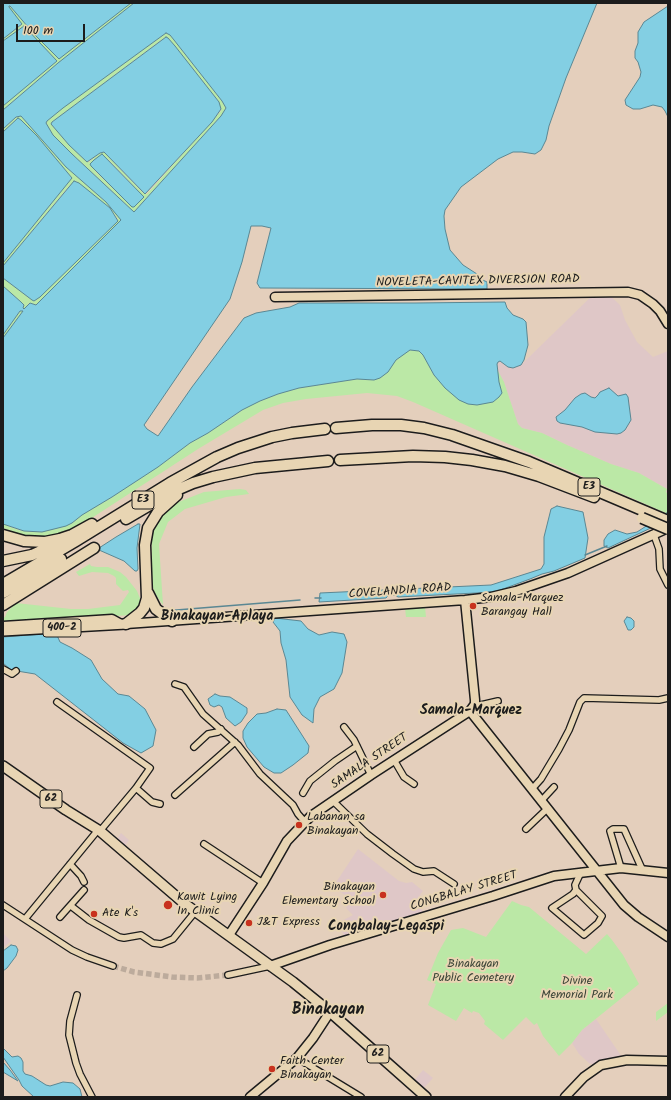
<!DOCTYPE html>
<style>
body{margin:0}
#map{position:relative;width:671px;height:1100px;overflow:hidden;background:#e4cfbc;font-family:Kalam,sans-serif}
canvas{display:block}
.frame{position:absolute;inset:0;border:4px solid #1c1c1c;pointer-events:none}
.scale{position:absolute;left:16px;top:24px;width:69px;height:18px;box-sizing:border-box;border:2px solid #1c1c1c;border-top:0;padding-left:5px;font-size:12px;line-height:14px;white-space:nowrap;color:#1c1c1c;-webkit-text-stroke:3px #e8d5b3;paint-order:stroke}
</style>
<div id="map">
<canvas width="671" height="1100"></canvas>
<div class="frame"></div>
<div class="scale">100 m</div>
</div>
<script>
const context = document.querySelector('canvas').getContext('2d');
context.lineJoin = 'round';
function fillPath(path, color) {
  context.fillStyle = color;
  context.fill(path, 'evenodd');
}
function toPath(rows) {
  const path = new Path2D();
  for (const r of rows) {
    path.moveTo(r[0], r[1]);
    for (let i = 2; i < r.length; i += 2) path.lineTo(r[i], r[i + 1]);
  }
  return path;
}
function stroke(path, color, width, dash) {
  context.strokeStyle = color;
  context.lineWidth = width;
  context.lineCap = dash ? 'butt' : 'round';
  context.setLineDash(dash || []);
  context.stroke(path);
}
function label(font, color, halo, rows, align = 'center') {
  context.font = font + ' Kalam,sans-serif';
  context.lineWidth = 4;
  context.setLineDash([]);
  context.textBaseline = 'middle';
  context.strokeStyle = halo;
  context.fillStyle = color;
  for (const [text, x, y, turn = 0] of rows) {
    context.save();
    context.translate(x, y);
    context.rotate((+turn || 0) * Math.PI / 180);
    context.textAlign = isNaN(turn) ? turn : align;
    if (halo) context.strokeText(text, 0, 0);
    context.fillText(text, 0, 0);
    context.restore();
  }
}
const built = toPath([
 [601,287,620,305,625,320,637,342,653,357,668,351,668,494,666,492,667,489,639,473,611,464,567,445,542,433,522,428,518,424,504,382,499,374,497,364,498,362,499,361,508,367,513,368,521,365],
 [121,833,129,840,124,847,116,841],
 [358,849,399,881,406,883,412,882,423,891,416,900,424,914,346,939,338,923,353,915,346,908,351,899,333,887],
 [3,933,11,941,3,948],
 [596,1019,624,1060,594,1068,591,1063,590,1064,579,1054,572,1043,582,1030],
 [423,1070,433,1078,422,1090,413,1082]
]);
const green = toPath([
 [131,3,134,3,58,63,3,110,3,106,57,61,24,26,3,41,3,39,22,25,8,6,10,6,34,34,59,59],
 [166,33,170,35,174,40,222,101,226,108,221,116,134,212,72,154,53,135,46,123,47,121,63,108],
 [164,38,168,38,219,102,221,111,147,194,143,193,104,152,100,153,89,162,87,162,69,145,51,124,52,122],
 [108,159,144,197,132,207,95,171],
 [18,116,21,116,66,167,106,202,122,220,36,305,29,303,24,310,21,302,3,286,3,278,32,300,37,299,114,225,118,219,110,208,76,181,69,186,3,266,3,263,72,178,37,136,18,118,3,132,3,129],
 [21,310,23,311,3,338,3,335],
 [410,350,419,351,423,355,434,375,498,371,504,382,518,424,522,428,542,433,567,445,611,464,639,473,667,489,666,492,668,494,668,514,413,402,397,396,367,393,306,399,283,403,263,410,198,449,81,525,64,533,41,537,33,537,22,535,3,528,3,524,19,530,30,532,42,532,72,523,82,515,112,497,158,467,190,443,208,433,250,405,278,394,299,388,357,379,374,380,403,354],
 [240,489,246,490,249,494,226,497,185,509,168,522,159,544,163,605,156,595,151,583,152,532,161,515,169,507,176,503,204,492],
 [90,564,91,566,97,567,108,567,120,572,126,577,137,591,142,603,140,608,130,615,3,624,3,618,5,617,7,612,16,603,71,609,88,609,120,605,129,592,128,590,123,591,116,584,116,578,114,576,108,573,92,572,79,576,76,572],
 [425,607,426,617,406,617,405,608],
 [512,901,521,905,529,907,586,954,607,934,612,940,623,955,639,984,582,1030,572,1043,559,1056,543,1036,537,1023,534,1025,526,1017,503,1040,484,1024,485,1021,479,1013,473,1011,472,1013,464,1008,456,1021,428,1005,436,984,427,980,438,953,451,930,463,928,486,937],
 [668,1003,668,1012,656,1021,656,1012]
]);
const water = toPath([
 [3,3,131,3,59,59,34,34,10,6,9,6,9,7,22,24,3,39,3,3],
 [134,3,597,3,566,78,549,126,546,140,541,150,535,154,522,152,513,152,498,159,461,187,445,210,444,216,445,229,450,250,463,265,477,274,480,279,485,281,487,282,487,289,260,288,257,283,271,228,262,226,251,226,242,262,230,299,144,425,147,429,158,436,192,387,244,318,256,313,290,307,299,303,415,303,505,302,507,308,513,315,523,319,526,322,528,345,524,360,521,365,513,368,508,367,500,361,498,362,497,364,499,382,502,393,499,397,493,402,477,405,468,404,459,400,445,388,434,375,423,355,419,351,410,350,396,360,388,372,380,378,374,380,357,379,299,388,278,394,260,401,242,410,208,433,190,443,158,467,112,497,82,515,72,523,66,526,42,532,24,531,3,524,3,338,23,311,20,311,3,335,3,286,21,302,24,305,23,308,24,309,30,303,36,305,121,220,106,202,66,167,21,116,16,117,3,129,3,110,58,63,134,3],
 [166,33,170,35,174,40,222,101,226,108,221,116,134,212,72,154,53,135,46,123,47,121,63,108,166,33],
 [668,6,668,117,665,111,662,107,653,105,640,109,633,109,626,105,625,100,640,77,641,72,638,62,635,58,635,51,638,43,638,32,644,22,668,6],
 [24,26,57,61,3,106,3,41,24,26],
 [166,37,168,38,175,46,219,102,221,109,212,122,145,194,104,152,100,153,87,162,69,145,51,124,52,122,166,37],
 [18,118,21,120,37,136,72,178,3,263,3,132,18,118],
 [102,154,144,197,134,207,132,207,91,166,90,164,94,160,102,154],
 [74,181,79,183,110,208,118,221,40,297,34,301,32,300,3,278,3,266,74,181],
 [609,388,618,396,626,394,628,397,631,420,625,430,621,433,617,434,595,432,582,427,560,423,557,421,556,417,565,410,575,398,581,394,585,393,591,397,595,398,598,395,600,392,609,388],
 [557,506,583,512,588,538,585,558,554,571,542,574,530,579,495,592,398,597,395,595,389,595,386,598,319,602,320,593,491,585,541,569,544,564,544,537,551,509,557,506],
 [668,512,668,520,608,548,604,546,604,540,608,534,615,530,627,534,637,532,668,512],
 [138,524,140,524,137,548,138,569,137,571,135,571,124,561,99,550,99,548,116,537,138,524],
 [627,617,631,618,634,621,634,627,631,630,628,630,624,621,627,617],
 [275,618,301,621,308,629,319,635,332,632,344,634,347,642,342,673,334,689,320,697,314,709,313,723,302,715,290,697,286,660,281,643,280,631,273,622,275,618],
 [56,633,60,642,72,648,91,660,102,679,118,694,129,696,145,709,156,730,153,746,141,753,123,743,104,728,35,674,11,670,3,663,3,637,56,633],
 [215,694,220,696,230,697,247,708,247,713,241,722,235,726,226,718,222,707,219,705,214,707,210,705,208,699,215,694],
 [277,709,286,710,309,746,308,753,293,765,281,773,274,773,264,767,247,747,243,738,243,731,248,723,257,714,266,713,277,709],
 [11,945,16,946,18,950,16,956,7,968,3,971,3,951,11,945],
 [3,1048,12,1057,18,1056,21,1058,23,1062,23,1071,25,1074,32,1076,46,1085,50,1086,63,1082,73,1083,80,1089,82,1097,34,1097,22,1086,19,1080,3,1057,3,1048],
 [3,1062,10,1070,18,1081,3,1072,3,1062]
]);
const stream = toPath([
 [585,555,607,546],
 [315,598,321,598],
 [164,611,300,600]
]);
const streetTunnel = toPath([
 [113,966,134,972,172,977,197,978,228,975]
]);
const street = toPath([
 [654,535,659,549,660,569,668,585],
 [3,669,12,674,16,671],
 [175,684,184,687,203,714,238,745,260,774,293,805,298,814,305,822],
 [57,702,150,768,136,788,100,831],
 [472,707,498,701],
 [344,727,354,740,371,775],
 [194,747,208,734,218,732,221,729],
 [394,760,404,777,414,784],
 [136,788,152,802,160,804],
 [532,789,541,779,559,749,569,730,580,702,584,698,659,700,668,698],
 [303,793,310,781,335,761,357,746],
 [175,795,235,742],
 [542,800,554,787],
 [333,801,367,834,393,854,414,869,423,872,434,871,454,884],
 [526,829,548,808],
 [204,844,263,883],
 [70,864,81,876,84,882],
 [621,868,610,831,613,829,624,829,642,869],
 [576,890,602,916,598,923,584,935,552,908,573,894,576,890,575,885,581,872],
 [3,905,72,950,87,957,113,966],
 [71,906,89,920,119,937,124,938,141,935,153,943,161,944,173,939,195,912],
 [60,917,84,890],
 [25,919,98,830],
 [228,975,270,966],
 [77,995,70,1021,69,1035,76,1063,80,1074,92,1097],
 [297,1058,361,1097]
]);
const secondary = toPath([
 [275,297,628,292,640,295,653,304,660,311,668,324],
 [126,624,465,600,491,597,516,591,568,573,668,528],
 [3,626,112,619,121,624],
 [470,711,624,905,638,917,668,937],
 [229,935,263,883,287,841,305,822,311,816,371,775,470,711,475,704,475,700,465,600],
 [270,966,330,945,493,896,554,876,621,868,668,873],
 [250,1097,297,1058,313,1038,330,1012],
 [565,1097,584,1077,601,1065,627,1060,668,1061]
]);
const primary = toPath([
 [3,631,126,624],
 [3,766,66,810,100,831,185,904,293,982,330,1012,426,1097]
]);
const highway = toPath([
 [336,428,372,425,401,425,424,428,452,435,529,462,668,521],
 [340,460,413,456,445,457,472,460,505,466,539,476,594,497],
 [126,519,172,492,193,483,213,477,255,468,328,461],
 [3,535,24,541,45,542,60,539,72,535,92,524],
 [3,561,32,555,58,543],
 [3,584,76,541,170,483,217,457,238,448,272,437,292,433,325,429],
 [3,593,61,559],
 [148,593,156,609,172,621],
 [3,605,94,548],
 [126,624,140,613,144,608,147,598,145,545,148,528,158,512,177,495]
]);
const highwayBridge = toPath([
 [642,518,668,529]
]);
const markers = [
 [473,606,4,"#c8321e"],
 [299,825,4,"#c8321e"],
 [383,895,4,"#c8321e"],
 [168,905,5,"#c8321e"],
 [94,914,4,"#c8321e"],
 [249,923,4,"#c8321e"],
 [272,1069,4,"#c8321e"]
];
const shields = [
 [589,487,22],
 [143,500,22],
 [62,628,38],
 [51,799,22],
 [378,1054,22]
];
const shieldNames = [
 ["E3",589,487],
 ["E3",143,500],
 ["400-2",62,628],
 ["62",51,799],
 ["62",378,1054]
];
const streetNames = [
 ["NOVELETA-CAVITEX DIVERSION ROAD",478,282,-1],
 ["COVELANDIA ROAD",400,592,-4],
 ["SAMALA STREET",370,762,-34],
 ["CONGBALAY STREET",464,892,-17]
];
const poiNames = [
 ["Samala-Marquez",481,599],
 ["Barangay Hall",481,613],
 ["Labanan sa",307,818],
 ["Binakayan",307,832],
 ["Binakayan",375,888,"right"],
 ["Elementary School",375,902,"right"],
 ["Kawit Lying",177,898],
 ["In Clinic",177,912],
 ["Ate K's",102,914],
 ["J&T Express",257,923],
 ["Faith Center",280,1062],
 ["Binakayan",280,1076]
];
const parkNames = [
 ["Binakayan",473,965],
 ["Public Cemetery",473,979],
 ["Divine",577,982],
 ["Memorial Park",577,996]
];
const quarterNames = [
 ["Binakayan-Aplaya",217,618],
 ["Samala-Marquez",471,712],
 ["Congbalay-Legaspi",386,928]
];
const districtNames = [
 ["Binakayan",328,1011]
];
fillPath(built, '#dfc7c7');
fillPath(green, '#bbe8a6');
fillPath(water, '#83cfe3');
stroke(water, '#5a8793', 1);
stroke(stream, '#5a8793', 1.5);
stroke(streetTunnel, '#bcab9c', 5.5, [5.5, 3]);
stroke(street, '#1c1c1c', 8);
stroke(secondary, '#1c1c1c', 11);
stroke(primary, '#1c1c1c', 12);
stroke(highway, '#1c1c1c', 13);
stroke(street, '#e8d5b3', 5.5);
stroke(secondary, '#e8d5b3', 8);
stroke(primary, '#e8d5b3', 9);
stroke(highway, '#e8d5b3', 10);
stroke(highwayBridge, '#1c1c1c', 13, []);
stroke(highwayBridge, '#e8d5b3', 10);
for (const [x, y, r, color] of markers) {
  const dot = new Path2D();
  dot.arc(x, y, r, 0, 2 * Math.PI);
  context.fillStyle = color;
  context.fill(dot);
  stroke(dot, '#e8d5b3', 1.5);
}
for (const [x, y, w] of shields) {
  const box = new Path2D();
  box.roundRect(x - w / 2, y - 9, w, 18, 3);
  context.fillStyle = '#e8d5b3';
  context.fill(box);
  stroke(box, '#1c1c1c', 1);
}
label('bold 11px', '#1c1c1c', null, shieldNames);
label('12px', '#1c1c1c', '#e8d5b3', streetNames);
label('12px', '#1c1c1c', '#e8d5b3', poiNames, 'left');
label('12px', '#3c4538', '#e8d5b3', parkNames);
label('bold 14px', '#1c1c1c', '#e8d5b3', quarterNames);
label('bold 16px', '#1c1c1c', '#e8d5b3', districtNames);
</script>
